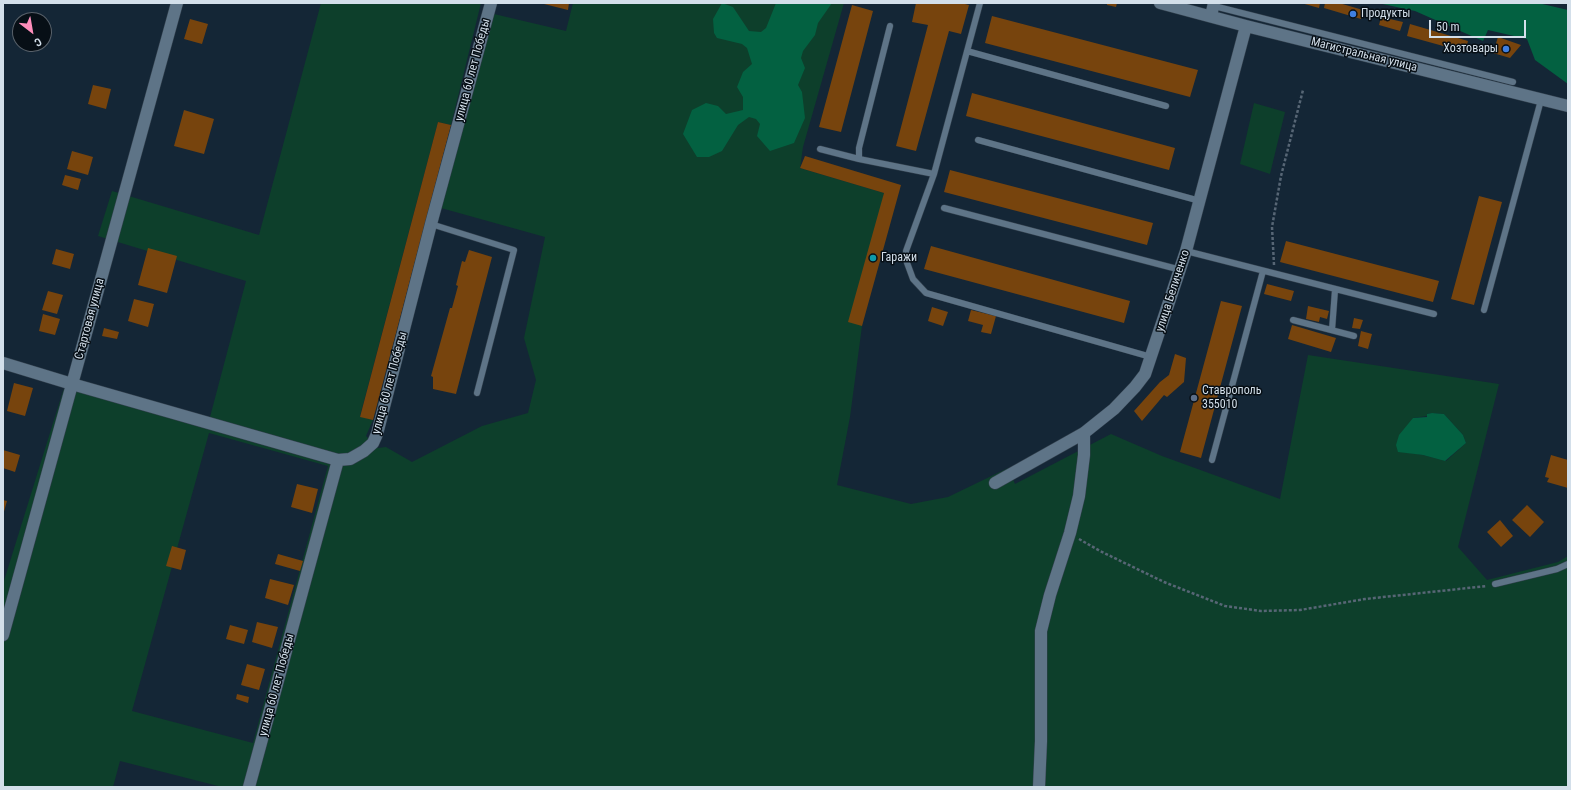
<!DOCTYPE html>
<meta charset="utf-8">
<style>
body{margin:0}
#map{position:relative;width:1571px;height:790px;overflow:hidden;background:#142636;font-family:"Roboto Condensed",sans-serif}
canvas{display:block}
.frame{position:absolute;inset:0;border:4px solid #d3dfea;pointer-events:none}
.north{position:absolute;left:12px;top:12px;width:40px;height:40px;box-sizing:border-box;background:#070f16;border:1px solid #59626b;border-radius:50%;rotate:149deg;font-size:11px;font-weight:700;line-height:16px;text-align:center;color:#d3dfea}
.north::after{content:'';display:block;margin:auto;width:14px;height:18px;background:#fe8ebb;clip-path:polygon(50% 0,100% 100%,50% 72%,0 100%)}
.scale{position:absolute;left:1429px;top:20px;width:97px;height:18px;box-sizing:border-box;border:2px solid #d3dfea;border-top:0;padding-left:5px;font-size:12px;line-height:14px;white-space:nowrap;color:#d3dfea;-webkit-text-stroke:3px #070f16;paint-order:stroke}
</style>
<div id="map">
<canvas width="1571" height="790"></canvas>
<div class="frame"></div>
<div class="north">С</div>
<div class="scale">50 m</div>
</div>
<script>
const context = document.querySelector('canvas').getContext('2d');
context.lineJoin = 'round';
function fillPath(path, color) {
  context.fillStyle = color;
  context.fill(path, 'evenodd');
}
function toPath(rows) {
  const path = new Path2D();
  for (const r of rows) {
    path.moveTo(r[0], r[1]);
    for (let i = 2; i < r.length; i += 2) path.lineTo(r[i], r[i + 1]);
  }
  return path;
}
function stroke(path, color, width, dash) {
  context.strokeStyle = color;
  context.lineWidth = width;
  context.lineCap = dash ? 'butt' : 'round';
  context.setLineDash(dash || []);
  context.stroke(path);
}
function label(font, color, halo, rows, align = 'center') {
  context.font = font + ' "Roboto Condensed",sans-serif';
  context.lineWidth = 3;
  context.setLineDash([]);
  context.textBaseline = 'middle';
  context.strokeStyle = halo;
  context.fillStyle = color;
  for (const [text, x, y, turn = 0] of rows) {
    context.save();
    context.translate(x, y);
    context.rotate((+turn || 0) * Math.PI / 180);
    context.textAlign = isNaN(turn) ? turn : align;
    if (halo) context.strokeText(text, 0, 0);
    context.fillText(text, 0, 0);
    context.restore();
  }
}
const green = toPath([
 [321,3,481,3,451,125,438,122,360,416,373,420,366,436,378,448,386,447,412,462,482,426,528,413,536,380,524,338,545,237,441,208,494,14,566,31,573,3,844,3,803,147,800,168,884,193,862,326,850,417,837,485,911,504,948,497,1008,468,1015,484,1111,434,1162,456,1280,499,1308,355,1499,384,1458,547,1487,580,1558,562,1568,556,1568,787,222,787,120,761,113,787,3,787,3,584,63,391,69,379,210,417,246,281,98,236,112,191,259,235],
 [1432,413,1444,414,1463,435,1466,443,1446,461,1423,455,1398,451,1413,418,1427,416,1427,414],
 [209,433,328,466,253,743,132,711],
 [1254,103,1285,112,1270,174,1240,164]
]);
const forest = toPath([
 [722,3,733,7,749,31,761,32,766,28,776,3,832,3,818,23,815,35,803,51,801,58,805,68,798,85,802,92,805,118,794,143,770,151,757,136,760,124,756,119,749,117,738,125,722,151,709,157,697,157,683,134,692,110,706,103,718,106,726,114,743,110,743,97,737,87,743,72,752,64,747,48,742,44,717,38,714,33,713,19],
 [1378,3,1538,3,1568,10,1568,84,1535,60,1527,39,1488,30,1483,41,1415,11],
 [1432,413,1444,414,1463,435,1466,443,1445,461,1423,455,1398,452,1396,445,1399,435,1413,418,1427,417,1427,414]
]);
const building = toPath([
 [540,3,569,3,568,10],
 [916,3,961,3,969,5,961,34,949,31,916,151,896,146,928,25,912,22],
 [1107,3,1117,3,1116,7,1107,5],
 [1301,3,1320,3,1319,8],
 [1325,3,1339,3,1363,10,1361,19,1324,8],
 [852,5,873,11,841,132,819,127],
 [992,16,1198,70,1190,97,985,43],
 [1381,17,1403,22,1400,31,1379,25],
 [190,19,208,24,202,44,184,39],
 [1410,24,1468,41,1465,52,1407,36],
 [1498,37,1521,45,1510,58,1493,53],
 [93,85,111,89,106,109,88,104],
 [972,93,1175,148,1169,170,966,116],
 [184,110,214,119,204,154,174,146],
 [438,122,451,125,373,420,360,417],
 [72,151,93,157,88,175,67,169],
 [805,156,901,185,862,326,848,322,884,193,800,168],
 [950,170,1153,223,1147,245,944,192],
 [65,175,81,179,78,190,62,185],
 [1479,196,1502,202,1474,305,1451,299],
 [1286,241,1439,281,1433,302,1280,262],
 [931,246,1130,301,1124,323,924,269],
 [148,248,177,256,167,293,138,285],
 [56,249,74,254,70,269,52,264],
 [469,250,492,257,456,394,433,389,433,377,431,376,450,308,452,308,458,286,456,285,462,261,465,262],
 [1267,284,1294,291,1291,301,1264,294],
 [48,291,63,295,57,314,42,310],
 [134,299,154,304,148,327,128,321],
 [1221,301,1242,306,1201,458,1180,452],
 [1308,306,1329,311,1327,319,1320,317,1319,322,1306,319],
 [932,307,948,312,943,326,928,321],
 [971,310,996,316,991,334,981,332,983,325,968,321],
 [43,314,60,319,55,335,39,331],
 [1354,318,1363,320,1360,329,1352,328],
 [1292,325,1336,338,1331,352,1288,339],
 [104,328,119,332,117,339,102,336],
 [1361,331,1372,334,1368,349,1358,346],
 [1175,354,1186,358,1184,382,1167,397,1164,395,1142,421,1134,411,1160,382,1169,375],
 [14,383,33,388,25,416,7,411],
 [3,450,20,455,15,472,3,468],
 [1551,455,1568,460,1568,488,1547,482,1549,478,1545,477],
 [297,484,318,489,312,513,291,507],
 [3,500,7,501,3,515],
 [1527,505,1544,522,1530,537,1512,520],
 [1500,520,1513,536,1501,547,1487,532],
 [172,546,186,550,181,570,166,566],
 [278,554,303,561,300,571,275,564],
 [270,579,294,585,288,605,265,598],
 [257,622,278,627,272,648,252,642],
 [230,625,248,630,244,644,226,639],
 [247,664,265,669,259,690,241,685],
 [237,694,249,697,248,703,236,699]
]);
const path = toPath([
 [1274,265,1272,227,1281,176,1303,90],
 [1079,539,1100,551,1164,582,1225,606,1261,611,1300,610,1365,599,1487,586]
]);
const lane = toPath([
 [1214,6,1513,82],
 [890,26,859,148,859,159,934,174,980,3],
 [967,51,1166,106],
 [978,140,1200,201],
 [820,149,859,159],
 [934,174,906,251,906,260,913,279,926,293,1151,357],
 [944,208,1181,270],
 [431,224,514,250,477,393],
 [1186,251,1434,314],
 [1484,310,1541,100],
 [1293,320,1354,336],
 [1332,330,1335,290],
 [1212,460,1263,271],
 [1495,584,1557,569,1568,564]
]);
const street = toPath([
 [1160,3,1246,26,1568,106],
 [1211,16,1214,3],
 [3,363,72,384,338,460],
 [995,483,1084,433,1114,409,1135,387,1145,374,1186,251,1246,26],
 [3,635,177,3],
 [249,787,338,460,350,459,364,451,373,443,377,434,431,224,491,3],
 [1039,787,1041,741,1041,631,1050,595,1070,533,1079,496,1084,455,1084,433]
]);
const markers = [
 [1353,14,4,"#3f7fe0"],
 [1506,49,4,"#3f7fe0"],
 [873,258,4,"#0f9aa8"],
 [1194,398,4,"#5c6f8a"]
];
const poiNames = [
 ["Продукты",1361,14],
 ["Хозтовары",1498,49,"right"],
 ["Гаражи",881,258],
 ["Ставрополь",1202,391],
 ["355010",1202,405]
];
const streetNames = [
 ["Магистральная улица",1364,55,14],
 ["улица 60 лет Победы",473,70,-75],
 ["улица Беличенко",1173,291,-72],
 ["Стартовая улица",90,319,-75],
 ["улица 60 лет Победы",390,383,-75],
 ["улица 60 лет Победы",277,685,-75]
];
fillPath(green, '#0d3f2b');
fillPath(forest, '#036141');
fillPath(building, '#77440d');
stroke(lane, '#33414e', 7);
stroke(street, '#33414e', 13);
stroke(path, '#576675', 2.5, [3, 2]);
stroke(lane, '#5e7487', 6);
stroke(street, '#5e7487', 12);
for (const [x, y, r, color] of markers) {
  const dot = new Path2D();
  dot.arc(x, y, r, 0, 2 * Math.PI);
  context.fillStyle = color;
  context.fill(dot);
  stroke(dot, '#070f16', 1.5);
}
label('12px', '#d3dfea', '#070f16', poiNames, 'left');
label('12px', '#d3dfea', '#070f16', streetNames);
</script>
